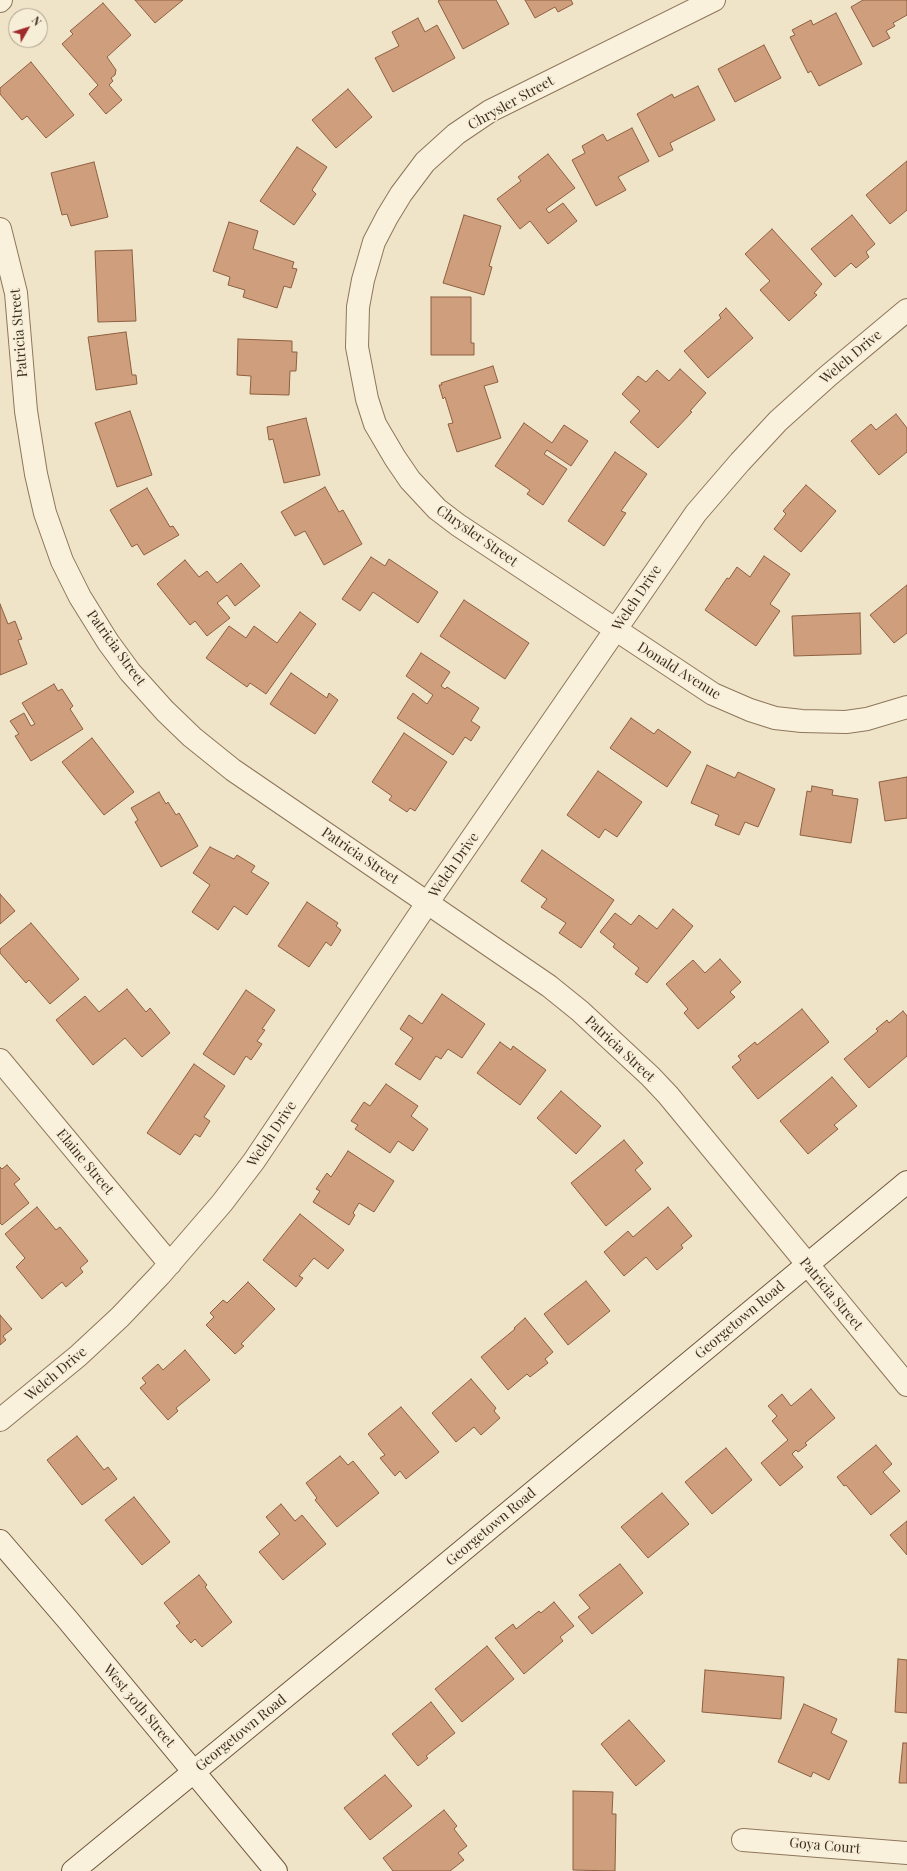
<!DOCTYPE html>
<style>
body{margin:0}
#map{position:relative;width:907px;height:1871px;overflow:hidden;background:#f0e4c8;font-family:"Playfair Display",serif}
canvas{display:block}
.north{position:absolute;left:8px;top:8px;width:40px;height:40px;box-sizing:border-box;background:#f7eed8;border:1px solid #ada18e;border-radius:50%;rotate:51deg;font-size:11px;font-weight:700;line-height:16px;text-align:center;color:#3d2e20}
.north::after{content:'';display:block;margin:auto;width:14px;height:18px;background:#9e2a2b;clip-path:polygon(50% 0,100% 100%,50% 72%,0 100%)}
</style>
<div id="map">
<canvas width="907" height="1871"></canvas>
<div class="north">N</div>
</div>
<script>
const context = document.querySelector('canvas').getContext('2d');
context.lineJoin = 'round';
function fillPath(path, color) {
  context.fillStyle = color;
  context.fill(path, 'evenodd');
}
function toPath(rows) {
  const path = new Path2D();
  for (const r of rows) {
    path.moveTo(r[0], r[1]);
    for (let i = 2; i < r.length; i += 2) path.lineTo(r[i], r[i + 1]);
  }
  return path;
}
function stroke(path, color, width, dash) {
  context.strokeStyle = color;
  context.lineWidth = width;
  context.lineCap = dash ? 'butt' : 'round';
  context.setLineDash(dash || []);
  context.stroke(path);
}
function label(font, color, halo, rows, align = 'center') {
  context.font = font + ' "Playfair Display",serif';
  context.lineWidth = 3.5;
  context.setLineDash([]);
  context.textBaseline = 'middle';
  context.strokeStyle = halo;
  context.fillStyle = color;
  for (const [text, x, y, turn = 0] of rows) {
    context.save();
    context.translate(x, y);
    context.rotate((+turn || 0) * Math.PI / 180);
    context.textAlign = isNaN(turn) ? turn : align;
    if (halo) context.strokeText(text, 0, 0);
    context.fillText(text, 0, 0);
    context.restore();
  }
}
const building = toPath([
 [135,0,183,0,155,23,135,0],
 [440,0,496,0,509,24,463,49,438,1,440,0],
 [525,0,571,0,573,4,558,12,555,7,535,18,525,0],
 [863,0,907,0,907,15,893,23,895,26,886,31,890,38,873,47,851,7,863,0],
 [103,3,131,35,107,57,116,70,115,75,111,78,113,81,109,85,122,100,106,114,89,94,98,85,62,44,73,34,70,31,103,3],
 [836,13,862,64,819,86,811,71,808,73,790,37,795,35,792,30,811,20,813,25,836,13],
 [418,18,425,32,437,25,455,58,393,92,375,58,399,46,392,32,418,18],
 [764,45,781,78,735,102,718,69,764,45],
 [31,62,74,115,46,138,27,116,22,120,0,94,0,88,31,62],
 [698,86,715,120,670,143,673,150,659,157,637,114,672,94,674,98,698,86],
 [348,89,372,117,336,148,312,120,348,89],
 [632,128,649,161,618,177,626,190,596,206,572,160,585,153,582,146,603,134,607,141,632,128],
 [297,147,327,167,312,190,316,194,294,225,260,201,297,147],
 [548,154,575,188,546,209,549,213,563,203,577,221,548,244,530,221,520,229,497,199,521,181,518,177,548,154],
 [907,161,907,210,890,224,866,195,907,161],
 [94,162,108,217,71,226,67,214,62,215,51,173,94,162],
 [464,215,501,226,489,266,492,267,484,295,443,283,464,215],
 [852,215,875,244,866,252,869,257,856,268,851,263,835,277,811,249,852,215],
 [229,222,258,231,253,249,294,262,292,268,297,269,291,288,284,286,277,308,243,297,245,290,228,285,230,277,213,271,229,222],
 [772,229,822,284,814,293,817,295,789,321,760,290,770,281,745,254,772,229],
 [132,250,136,321,98,322,95,251,132,250],
 [431,297,471,297,471,343,474,343,474,355,431,355,431,297],
 [726,308,753,338,708,378,684,351,721,318,719,315,726,308],
 [126,332,132,375,136,375,137,384,96,390,88,337,126,332],
 [238,339,292,341,292,352,297,352,296,371,290,371,289,395,250,394,251,376,237,375,238,339],
 [493,366,498,382,484,386,501,438,457,452,448,424,453,423,445,397,443,399,439,385,442,385,441,383,493,366],
 [680,369,706,393,690,411,692,412,658,448,630,422,640,411,622,394,638,376,646,382,657,370,669,381,680,369],
 [130,411,152,475,117,487,95,423,130,411],
 [896,414,907,428,907,452,879,475,851,441,871,424,876,430,896,414],
 [306,418,320,475,284,483,273,439,269,440,267,427,306,418],
 [524,423,552,443,564,425,588,441,571,466,547,450,544,454,567,469,543,505,527,494,530,490,495,466,524,423],
 [615,452,647,474,621,511,626,513,604,546,568,521,615,452],
 [806,485,836,511,801,552,774,529,786,514,783,511,806,485],
 [325,487,339,512,343,510,362,544,324,565,305,531,295,536,281,512,325,487],
 [147,488,170,527,173,526,179,535,144,555,137,544,132,547,110,510,147,488],
 [764,556,790,574,770,604,780,611,756,646,705,610,727,578,729,579,737,567,750,577,764,556],
 [371,557,385,566,389,559,438,592,418,623,373,592,360,611,342,599,371,557],
 [185,560,199,577,207,571,217,583,241,563,260,586,235,606,227,595,217,603,230,618,207,636,195,621,190,625,157,584,185,560],
 [907,585,907,633,894,643,870,615,907,585],
 [464,600,529,643,505,679,440,636,464,600],
 [0,604,8,624,15,621,22,639,18,640,27,664,0,675,0,604],
 [300,612,316,624,266,694,250,683,247,687,206,658,229,626,246,638,254,626,277,643,300,612],
 [860,613,861,654,794,656,792,616,860,613],
 [421,653,450,672,441,686,445,689,447,687,479,708,471,721,480,727,471,741,465,737,453,755,397,718,413,693,427,704,433,695,406,676,421,653],
 [291,673,327,698,329,693,338,700,315,734,270,704,291,673],
 [54,684,58,691,62,689,73,706,70,709,83,729,31,761,15,736,19,734,10,721,24,713,31,726,35,724,22,703,54,684],
 [631,718,654,734,658,729,691,752,667,787,610,748,631,718],
 [404,733,447,762,415,811,410,808,407,812,389,800,392,796,372,782,404,733],
 [92,738,134,792,104,815,62,762,92,738],
 [707,765,735,778,738,772,775,789,758,827,745,822,739,835,715,825,719,815,691,803,707,765],
 [598,771,642,802,617,837,605,829,599,838,567,815,598,771],
 [907,777,907,818,885,821,879,782,907,777],
 [812,786,833,790,832,795,858,799,851,843,800,835,807,791,811,792,812,786],
 [159,792,166,804,168,802,176,815,179,813,198,846,161,867,135,822,138,820,131,808,159,792],
 [210,847,234,859,237,855,255,866,251,872,269,883,247,915,234,906,218,930,192,912,210,885,193,873,210,847],
 [542,850,614,900,581,948,559,933,566,923,541,907,547,899,521,881,542,850],
 [0,894,15,911,0,924,0,894],
 [307,902,338,923,336,926,341,930,331,946,326,942,309,967,278,946,307,902],
 [673,909,693,926,647,983,635,974,639,968,613,947,615,944,600,932,615,913,631,925,639,915,657,929,673,909],
 [31,923,79,979,50,1004,29,980,26,983,0,953,0,949,31,923],
 [720,959,741,982,730,992,735,997,698,1029,684,1013,688,1009,666,984,693,960,705,973,720,959],
 [127,989,146,1012,150,1008,170,1033,142,1057,125,1038,93,1065,56,1020,85,996,99,1012,127,989],
 [246,990,275,1010,262,1029,265,1030,257,1041,262,1044,251,1060,246,1056,234,1075,203,1054,246,990],
 [442,994,485,1024,462,1058,448,1049,441,1059,436,1056,420,1080,395,1064,413,1038,400,1029,409,1015,422,1024,442,994],
 [802,1009,829,1042,758,1099,732,1067,741,1060,738,1056,755,1042,757,1045,802,1009],
 [903,1011,907,1016,907,1056,869,1088,844,1059,878,1031,876,1029,887,1020,889,1023,903,1011],
 [500,1042,511,1050,513,1046,546,1070,520,1105,477,1073,500,1042],
 [194,1064,225,1086,204,1117,210,1121,200,1137,195,1134,180,1155,147,1133,194,1064],
 [832,1077,857,1106,834,1125,838,1129,808,1154,780,1121,832,1077],
 [386,1084,418,1106,411,1116,428,1129,413,1151,398,1141,390,1153,355,1129,358,1125,351,1121,364,1102,370,1106,386,1084],
 [561,1091,601,1126,576,1154,537,1118,561,1091],
 [624,1140,643,1163,635,1170,651,1189,606,1226,571,1183,624,1140],
 [348,1151,394,1181,374,1212,359,1203,353,1213,355,1215,349,1225,313,1202,320,1191,316,1189,327,1173,331,1177,348,1151],
 [7,1165,20,1179,14,1184,29,1203,2,1225,0,1223,0,1167,2,1169,7,1165],
 [37,1207,56,1230,60,1227,88,1261,80,1268,83,1272,66,1287,62,1282,42,1299,16,1267,25,1258,5,1234,37,1207],
 [668,1207,692,1236,681,1245,683,1248,657,1270,646,1257,624,1276,604,1252,628,1231,633,1237,668,1207],
 [300,1214,344,1250,328,1269,314,1258,299,1276,303,1278,296,1287,263,1260,300,1214],
 [586,1281,610,1311,568,1345,544,1314,586,1281],
 [248,1282,275,1309,241,1344,244,1346,235,1354,206,1325,214,1317,210,1313,223,1300,227,1303,248,1282],
 [0,1315,12,1329,3,1336,6,1340,0,1345,0,1315],
 [525,1318,553,1352,545,1359,548,1363,530,1377,527,1374,508,1390,481,1357,515,1329,514,1328,525,1318],
 [185,1350,210,1380,176,1408,178,1411,168,1420,140,1388,146,1383,142,1378,158,1364,163,1370,185,1350],
 [471,1379,496,1408,494,1411,500,1418,481,1435,474,1427,456,1442,432,1413,471,1379],
 [811,1389,835,1418,805,1443,807,1445,798,1452,796,1450,792,1454,803,1467,780,1486,761,1463,788,1440,772,1421,777,1416,768,1406,782,1394,791,1406,811,1389],
 [401,1407,439,1452,406,1479,400,1471,395,1476,380,1458,385,1455,368,1434,401,1407],
 [77,1436,104,1470,108,1467,117,1479,82,1505,47,1460,77,1436],
 [876,1445,892,1464,883,1472,900,1491,871,1515,846,1485,844,1486,837,1477,876,1445],
 [726,1448,752,1480,712,1514,685,1482,726,1448],
 [340,1456,348,1465,353,1461,379,1493,337,1527,315,1500,317,1498,306,1483,340,1456],
 [662,1493,689,1524,648,1558,621,1527,662,1493],
 [134,1497,170,1542,142,1565,105,1520,134,1497],
 [281,1504,295,1521,302,1515,326,1544,283,1580,259,1552,280,1534,266,1517,281,1504],
 [907,1521,907,1555,890,1535,907,1521],
 [620,1564,643,1593,592,1634,578,1617,590,1608,579,1595,620,1564],
 [199,1575,207,1585,205,1587,232,1622,202,1647,195,1639,191,1643,176,1626,180,1623,164,1603,199,1575],
 [554,1602,574,1626,560,1637,563,1641,524,1674,495,1638,513,1624,516,1629,539,1611,541,1613,554,1602],
 [487,1646,514,1679,462,1722,435,1689,487,1646],
 [898,1659,907,1660,907,1713,895,1712,898,1659],
 [705,1670,784,1677,781,1719,702,1712,705,1670],
 [431,1702,455,1733,426,1756,428,1758,418,1766,392,1734,431,1702],
 [804,1704,837,1719,831,1733,847,1741,829,1780,813,1772,811,1777,778,1762,804,1704],
 [629,1720,665,1761,636,1786,601,1744,629,1720],
 [903,1743,907,1743,907,1783,899,1783,903,1743],
 [385,1775,412,1806,370,1840,344,1808,385,1775],
 [573,1791,613,1792,612,1814,616,1814,615,1871,573,1870,573,1791],
 [444,1810,457,1826,454,1829,467,1846,458,1853,464,1860,450,1871,393,1871,383,1858,444,1810]
]);
const street = toPath([
 [714,0,490,111,456,134,425,162,401,194,387,217,374,242,363,280,358,307,357,347,367,399,375,424,395,458,410,480,437,509,458,525,713,694,750,710,775,718,802,721,846,722,867,719,907,707],
 [0,1,1,0],
 [0,229,16,293,26,411,36,474,45,513,62,561,80,597,108,642,130,672,165,711,192,737,233,770,549,986,580,1011,650,1076,668,1095,907,1385],
 [0,1060,170,1264],
 [0,1420,78,1356,120,1317,160,1275,222,1203,254,1161,428,902,696,513,740,462,778,421,828,376,907,310],
 [743,1840,907,1853]
]);
const secondary = toPath([
 [0,1541,67,1619,276,1871],
 [73,1871,403,1600,907,1182]
]);
const streetNames = [
 ["Chrysler Street",511,103,-29],
 ["Patricia Street",19,333,-95],
 ["Welch Drive",851,357,-40],
 ["Chrysler Street",477,536,35],
 ["Welch Drive",637,598,-56],
 ["Patricia Street",116,648,54],
 ["Donald Avenue",679,671,32],
 ["Patricia Street",360,856,34],
 ["Welch Drive",454,865,-55],
 ["Patricia Street",620,1049,43],
 ["Welch Drive",272,1134,-56],
 ["Elaine Street",85,1162,50],
 ["Patricia Street",831,1294,50],
 ["Georgetown Road",740,1320,-40],
 ["Welch Drive",56,1374,-40],
 ["Georgetown Road",491,1527,-40],
 ["West 30th Street",139,1706,50],
 ["Georgetown Road",241,1733,-39],
 ["Goya Court",825,1846,5]
];
fillPath(building, '#cf9f7d');
stroke(building, '#8d5f41', 1);
stroke(street, '#8d765c', 24);
stroke(secondary, '#6f573f', 24);
stroke(street, '#faf1dc', 22);
stroke(secondary, '#faf1dc', 22);
label('14px', '#3d2e20', '#f7eed8', streetNames);
</script>
